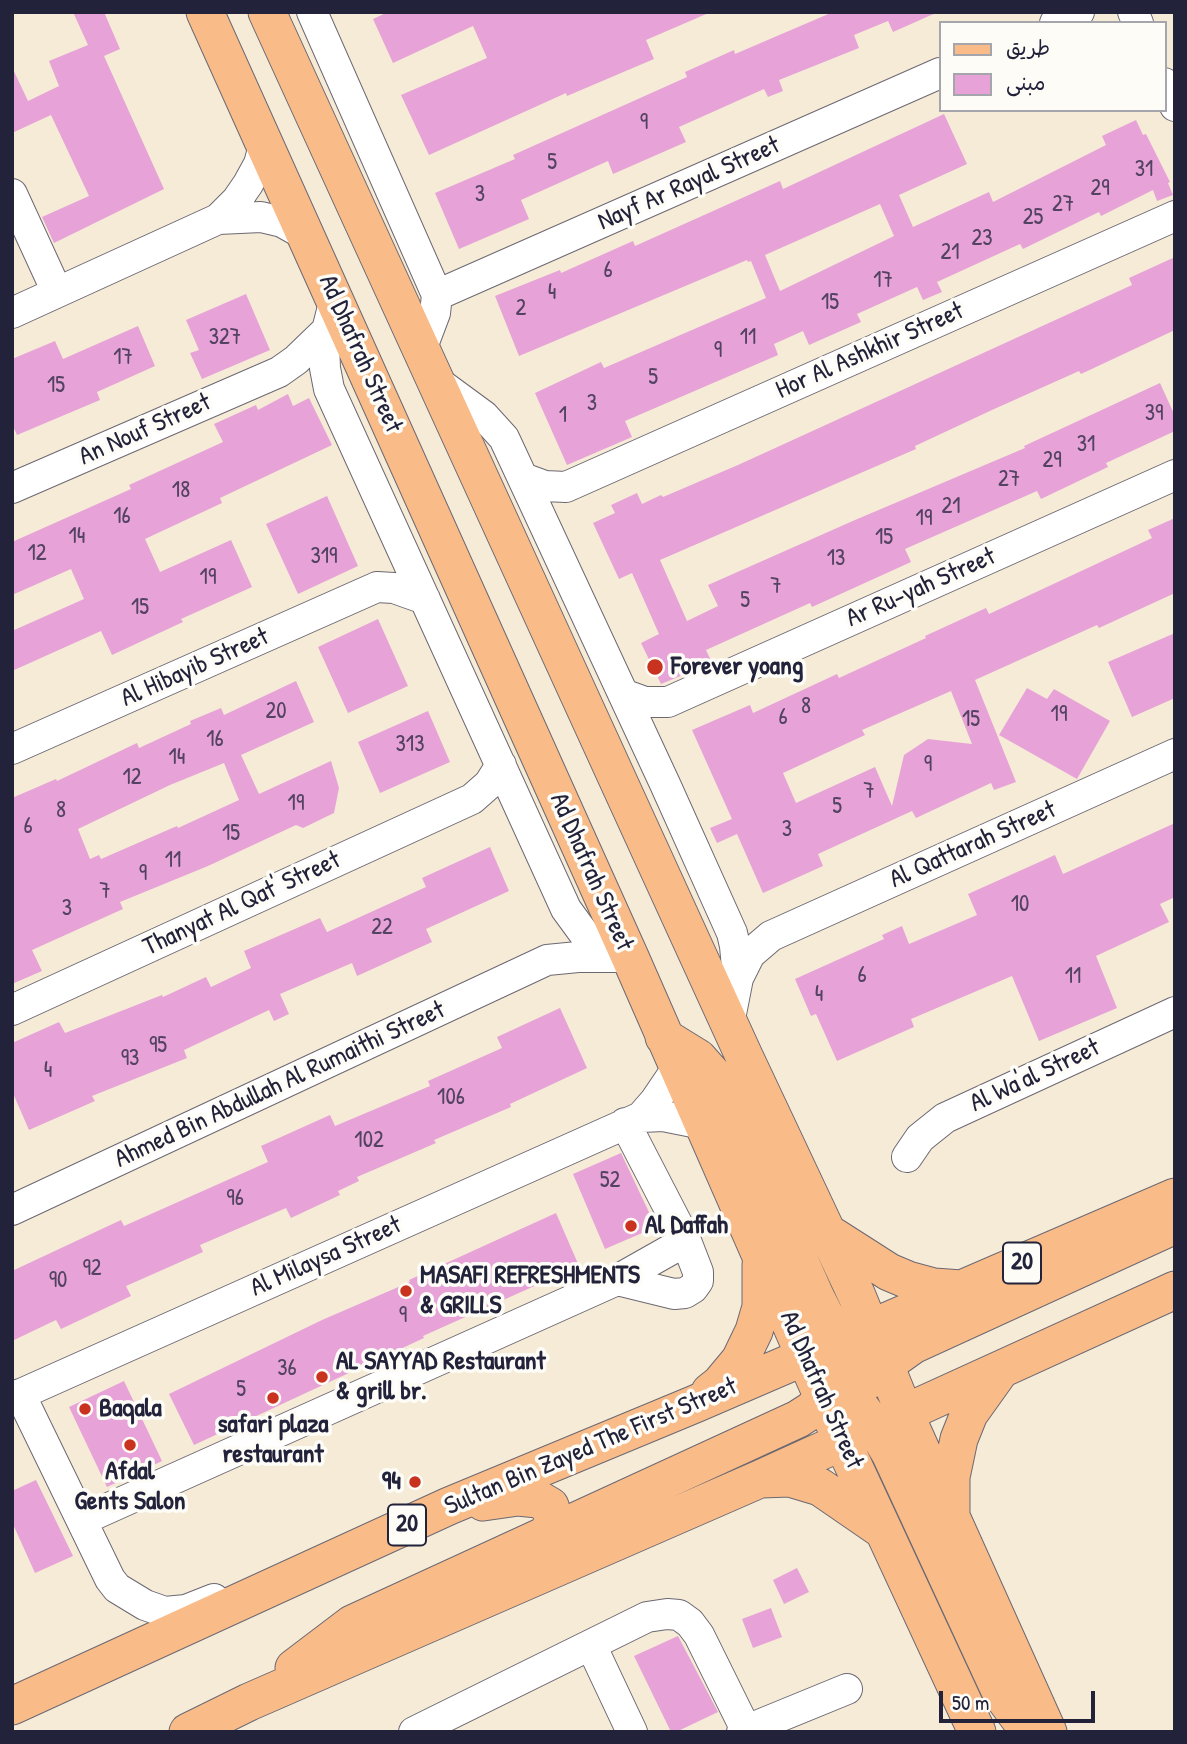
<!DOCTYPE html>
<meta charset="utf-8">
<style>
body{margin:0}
#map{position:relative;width:1187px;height:1744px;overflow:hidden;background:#f5ebd7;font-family:"Patrick Hand","Playpen Sans Arabic",sans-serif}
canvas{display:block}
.frame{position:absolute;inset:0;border:14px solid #22223b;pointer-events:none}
.legend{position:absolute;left:939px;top:21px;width:228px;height:91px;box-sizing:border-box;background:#fdfcf7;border:2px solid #a5a5ac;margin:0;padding:9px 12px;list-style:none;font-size:21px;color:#22223b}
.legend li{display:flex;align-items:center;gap:14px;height:35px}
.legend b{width:35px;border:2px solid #a5a5ac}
.scale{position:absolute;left:939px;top:1691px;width:156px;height:32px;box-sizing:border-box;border:4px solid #22223b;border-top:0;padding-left:9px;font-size:21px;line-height:24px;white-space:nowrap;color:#22223b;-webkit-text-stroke:5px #fdfcf7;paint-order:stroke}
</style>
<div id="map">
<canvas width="1187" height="1744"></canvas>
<div class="frame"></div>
<ul class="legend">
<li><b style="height:9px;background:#f9bc89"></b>طريق</li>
<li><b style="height:19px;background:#e7a3d7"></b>مبنى</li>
</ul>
<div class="scale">50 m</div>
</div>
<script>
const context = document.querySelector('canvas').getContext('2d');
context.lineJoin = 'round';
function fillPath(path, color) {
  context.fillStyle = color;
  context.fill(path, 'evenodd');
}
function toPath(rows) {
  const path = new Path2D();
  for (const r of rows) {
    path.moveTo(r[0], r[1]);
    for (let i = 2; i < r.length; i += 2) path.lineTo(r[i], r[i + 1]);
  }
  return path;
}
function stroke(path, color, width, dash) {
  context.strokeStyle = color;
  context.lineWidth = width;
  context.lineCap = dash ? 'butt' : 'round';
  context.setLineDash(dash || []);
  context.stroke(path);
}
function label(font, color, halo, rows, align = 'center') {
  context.font = font + ' "Patrick Hand",sans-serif';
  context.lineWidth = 7;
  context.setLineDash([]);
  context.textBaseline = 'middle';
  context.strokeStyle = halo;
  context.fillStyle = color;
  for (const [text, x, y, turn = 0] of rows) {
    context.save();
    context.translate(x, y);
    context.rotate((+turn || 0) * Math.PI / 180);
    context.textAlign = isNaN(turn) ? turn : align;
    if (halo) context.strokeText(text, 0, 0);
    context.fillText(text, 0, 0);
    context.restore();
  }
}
const building = toPath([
 [73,12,104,12,120,49,104,56,164,189,54,243,42,217,89,196,51,115,12,133,12,67,28,101,59,86,49,61,88,45],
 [388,12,711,12,646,40,654,59,567,96,566,93,429,155,401,95,487,58,473,26,393,63,373,19],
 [833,12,938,12,893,32,888,21,854,35,859,48,779,80,783,91,768,97,764,89,679,127,686,142,613,174,608,161,521,200,529,219,459,249,435,193,515,159,513,155,687,77,685,72,734,50,735,54],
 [944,114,967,164,899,195,913,227,989,192,993,202,1106,145,1102,136,1136,120,1143,135,1146,134,1170,182,1168,183,1173,195,1157,201,1153,190,1101,216,1099,212,1023,249,1020,244,937,282,942,292,923,300,917,287,857,314,861,322,809,345,803,331,774,344,778,355,625,421,632,437,567,465,535,393,601,362,604,368,766,298,751,261,748,262,747,260,519,356,495,296,560,270,561,273,633,241,635,246,780,181,783,189],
 [880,204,894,236,780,291,765,255],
 [1175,257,1175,330,1081,374,1079,371,992,410,915,446,916,449,660,560,687,621,718,606,708,585,855,520,1025,448,1024,446,1160,383,1175,416,1175,431,1106,463,1108,467,1041,499,1037,491,905,549,911,562,812,607,810,603,706,650,712,663,661,684,641,643,659,634,632,573,619,579,593,523,615,513,611,505,637,493,642,504,661,495,663,497,738,465,1132,285,1129,278],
 [246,294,270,350,202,379,190,353,199,350,186,320],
 [138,326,155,366,97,392,100,400,17,435,12,424,12,359,55,341,63,359],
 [288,394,293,406,309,398,332,445,220,498,222,503,145,539,160,572,231,540,252,587,181,619,183,622,112,655,101,631,12,671,12,631,84,599,71,569,12,595,12,542,131,489,129,485,223,442,214,424,256,405,258,410],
 [327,496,358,566,298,594,266,524],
 [1175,518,1175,593,1099,628,1097,625,975,680,1016,782,994,790,991,783,916,818,912,811,818,854,823,866,763,893,737,834,717,843,710,828,732,819,692,730,750,705,753,713,837,674,839,678,926,638,925,636,986,608,989,614,1152,538,1148,530],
 [951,691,972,744,928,739,904,755,892,806,875,767,796,803,783,773,865,735,862,730],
 [378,619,408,686,348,713,318,647],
 [1175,633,1175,698,1132,717,1108,662],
 [296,681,314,722,241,755,259,794,331,761,339,788,334,813,303,828,296,825,208,866,120,902,123,909,32,950,42,971,12,984,12,798,56,779,57,781,137,743,139,748,191,724,190,721,221,708,224,715],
 [224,763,239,800,178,828,177,826,101,859,99,855,90,859,78,829,170,785],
 [1027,688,1047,699,1054,689,1110,721,1077,779,999,735],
 [428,711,450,762,380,793,358,742],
 [1175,823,1175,897,1160,904,1169,922,1096,956,1117,1008,1039,1041,1012,976,911,1019,914,1027,837,1061,816,1014,811,1016,795,979,884,939,882,935,902,926,909,944,977,915,968,894,1055,855,1063,874],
 [490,847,509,891,426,929,432,942,357,976,352,963,280,994,289,1014,274,1021,269,1010,184,1050,187,1058,92,1096,95,1101,29,1130,12,1091,12,1043,59,1022,65,1033,162,995,163,997,206,977,211,987,251,968,244,951,320,918,327,932,426,887,422,878],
 [560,1008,587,1068,510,1104,511,1107,434,1140,436,1143,357,1177,359,1181,338,1191,340,1195,291,1218,286,1208,200,1245,203,1252,126,1286,131,1296,61,1329,56,1320,12,1341,12,1271,121,1220,124,1226,268,1162,261,1146,330,1115,335,1126,430,1086,428,1081,502,1048,497,1037],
 [621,1153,656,1227,605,1249,573,1174],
 [556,1213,579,1266,423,1336,424,1338,194,1445,169,1394,322,1320,410,1282,409,1280],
 [124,1381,162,1461,107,1487,69,1407],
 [36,1480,73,1556,35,1573,12,1522,12,1491],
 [797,1568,809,1592,784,1604,773,1580],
 [771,1608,782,1637,753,1648,742,1619],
 [678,1636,718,1712,676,1732,671,1732,634,1656]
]);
const minor = toPath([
 [312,12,437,295,435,313,421,350],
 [1133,12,1138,23],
 [1055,23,1079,12],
 [1164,83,1175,106],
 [12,194,57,292],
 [218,219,237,200,248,184,259,164,265,142],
 [437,295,940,73],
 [335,299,324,342,325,368,329,389,566,909,585,935,609,956],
 [12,313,218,219,261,217,282,222,307,236],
 [435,380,484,416,504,438,665,784,732,933,735,946,738,978,729,1024],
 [523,478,545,486,566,487,1175,216],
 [12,488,279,372,296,360,326,331],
 [623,694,645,702,668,702,1175,475],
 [12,749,377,587,394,588,425,599],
 [738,978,750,954,771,936,1175,754],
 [12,1010,472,799,489,784,501,765],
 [641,1117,655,1101,678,1067],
 [907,1157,920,1138,945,1118,1175,1012],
 [12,1210,547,960,578,957,618,957],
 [617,1280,674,1294,685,1293,693,1288,698,1281,698,1272,686,1241,625,1123],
 [20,1394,110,1579,117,1588,145,1605,165,1612,186,1610,214,1599],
 [12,1398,641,1117,663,1116,703,1124],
 [82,1520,617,1280,686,1241],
 [591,1645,632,1732],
 [414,1732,647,1617,667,1614,679,1615,690,1623,699,1635,747,1732],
 [742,1732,847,1689]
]);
const major = toPath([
 [205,12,630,957,842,1441,977,1732],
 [267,12,744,1056,857,1296,904,1412,1048,1732],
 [664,1037,698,1058,721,1084,816,1298,838,1341,851,1360],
 [828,1233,889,1272,908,1280,934,1287,961,1289],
 [818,1365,855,1400,874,1426,890,1453,1002,1695,1019,1718,1038,1732],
 [869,1380,875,1372,913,1345,1175,1225],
 [710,1392,720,1384,740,1360,754,1331,761,1307,761,1264],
 [761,1479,790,1478,820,1487,881,1529],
 [483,1502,518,1497,538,1499,550,1506,554,1519,548,1533],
 [951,1511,951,1477,959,1439,969,1414,999,1372],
 [294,1668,352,1624,798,1419,812,1410,831,1390,870,1327],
 [12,1706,449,1506,695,1404,1175,1197],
 [188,1732,249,1702,760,1479,1175,1290]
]);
const markers = [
 [655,667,9,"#c8321e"],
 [631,1226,7,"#c8321e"],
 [406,1291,7,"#c8321e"],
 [322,1377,7,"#c8321e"],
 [273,1398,7,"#c8321e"],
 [85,1409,7,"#c8321e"],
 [130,1445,7,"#c8321e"],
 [415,1482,7,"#c8321e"]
];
const numberNames = [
 ["9",644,123],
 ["5",552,163],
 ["31",1144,170],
 ["29",1100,189],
 ["3",480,195],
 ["27",1063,205],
 ["25",1033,218],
 ["23",982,239],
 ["21",950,253],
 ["6",608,271],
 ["17",883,281],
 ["4",552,293],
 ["15",830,303],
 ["2",521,309],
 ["327",225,338],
 ["11",748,338],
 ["9",718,351],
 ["17",123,358],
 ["5",653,378],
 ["15",56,386],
 ["3",592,404],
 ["39",1154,414],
 ["1",563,416],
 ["31",1086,445],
 ["29",1052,461],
 ["27",1009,480],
 ["18",181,491],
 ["21",951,507],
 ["16",122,517],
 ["19",924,519],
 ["14",77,537],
 ["15",884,538],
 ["12",37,554],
 ["319",324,557],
 ["13",836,559],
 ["19",208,578],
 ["7",776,587],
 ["5",745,601],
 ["15",140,608],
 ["8",806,707],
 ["20",276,712],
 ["19",1059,715],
 ["6",783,718],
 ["15",971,720],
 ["16",215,740],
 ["313",410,745],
 ["14",177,758],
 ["9",928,765],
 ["12",132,778],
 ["7",869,792],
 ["19",296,804],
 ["5",837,807],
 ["8",61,811],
 ["6",28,827],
 ["3",787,830],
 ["15",231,834],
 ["11",173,861],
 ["9",143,874],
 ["7",105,892],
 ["10",1020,905],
 ["3",67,909],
 ["22",382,928],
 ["6",862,976],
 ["11",1073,977],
 ["4",819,995],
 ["95",158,1046],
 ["93",130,1059],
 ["4",48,1071],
 ["106",451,1098],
 ["102",369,1141],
 ["52",610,1181],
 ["96",235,1199],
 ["92",92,1269],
 ["90",58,1281],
 ["9",403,1316],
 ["36",287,1369],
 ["5",241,1390]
];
const shields = [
 [1022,1263,38],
 [407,1525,38]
];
const shieldNames = [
 ["20",1022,1263],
 ["20",407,1525]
];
const streetNames = [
 ["Nayf Ar Rayal Street",689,184,-24],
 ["Hor Al Ashkhir Street",870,351,-24],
 ["Ad Dhafrah Street",360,354,66],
 ["An Nouf Street",145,430,-24],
 ["Ar Ru-yah Street",921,588,-24],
 ["Al Hibayib Street",195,668,-24],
 ["Al Qattarah Street",973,845,-24],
 ["Ad Dhafrah Street",591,872,66],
 ["Thanyat Al Qat' Street",242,904,-25],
 ["Al Wa'al Street",1035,1076,-25],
 ["Ahmed Bin Abdullah Al Rumaithi Street",280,1085,-25],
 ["Al Milaysa Street",326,1257,-24],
 ["Ad Dhafrah Street",821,1390,66],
 ["Sultan Bin Zayed The First Street",591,1447,-23]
];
const poiNames = [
 ["Forever yoang",671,667],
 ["Al Daffah",645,1226],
 ["MASAFI REFRESHMENTS",420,1276],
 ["& GRILLS",420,1306],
 ["AL SAYYAD Restaurant",336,1362],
 ["& grill br.",336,1392],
 ["Baqala",99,1409],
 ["safari plaza",273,1425,"center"],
 ["restaurant",273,1455,"center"],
 ["Afdal",130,1472,"center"],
 ["Gents Salon",130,1502,"center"],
 ["94",401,1482,"right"]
];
fillPath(building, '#e7a3d7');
stroke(minor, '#6c6872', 32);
stroke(major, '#6c6872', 39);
stroke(minor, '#fff', 30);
stroke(major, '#f9bc89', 37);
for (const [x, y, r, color] of markers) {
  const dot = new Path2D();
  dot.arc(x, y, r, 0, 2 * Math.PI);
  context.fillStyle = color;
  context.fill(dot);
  stroke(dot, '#fdfcf7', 2.5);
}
label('23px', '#534262', null, numberNames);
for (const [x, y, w] of shields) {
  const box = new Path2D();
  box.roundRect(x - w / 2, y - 20.5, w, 41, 5);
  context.fillStyle = '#fdfcf7';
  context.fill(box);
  stroke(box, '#22223b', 2);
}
label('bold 24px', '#22223b', null, shieldNames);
label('26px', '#22223b', '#fdfcf7', streetNames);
label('bold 26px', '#22223b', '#fdfcf7', poiNames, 'left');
</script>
